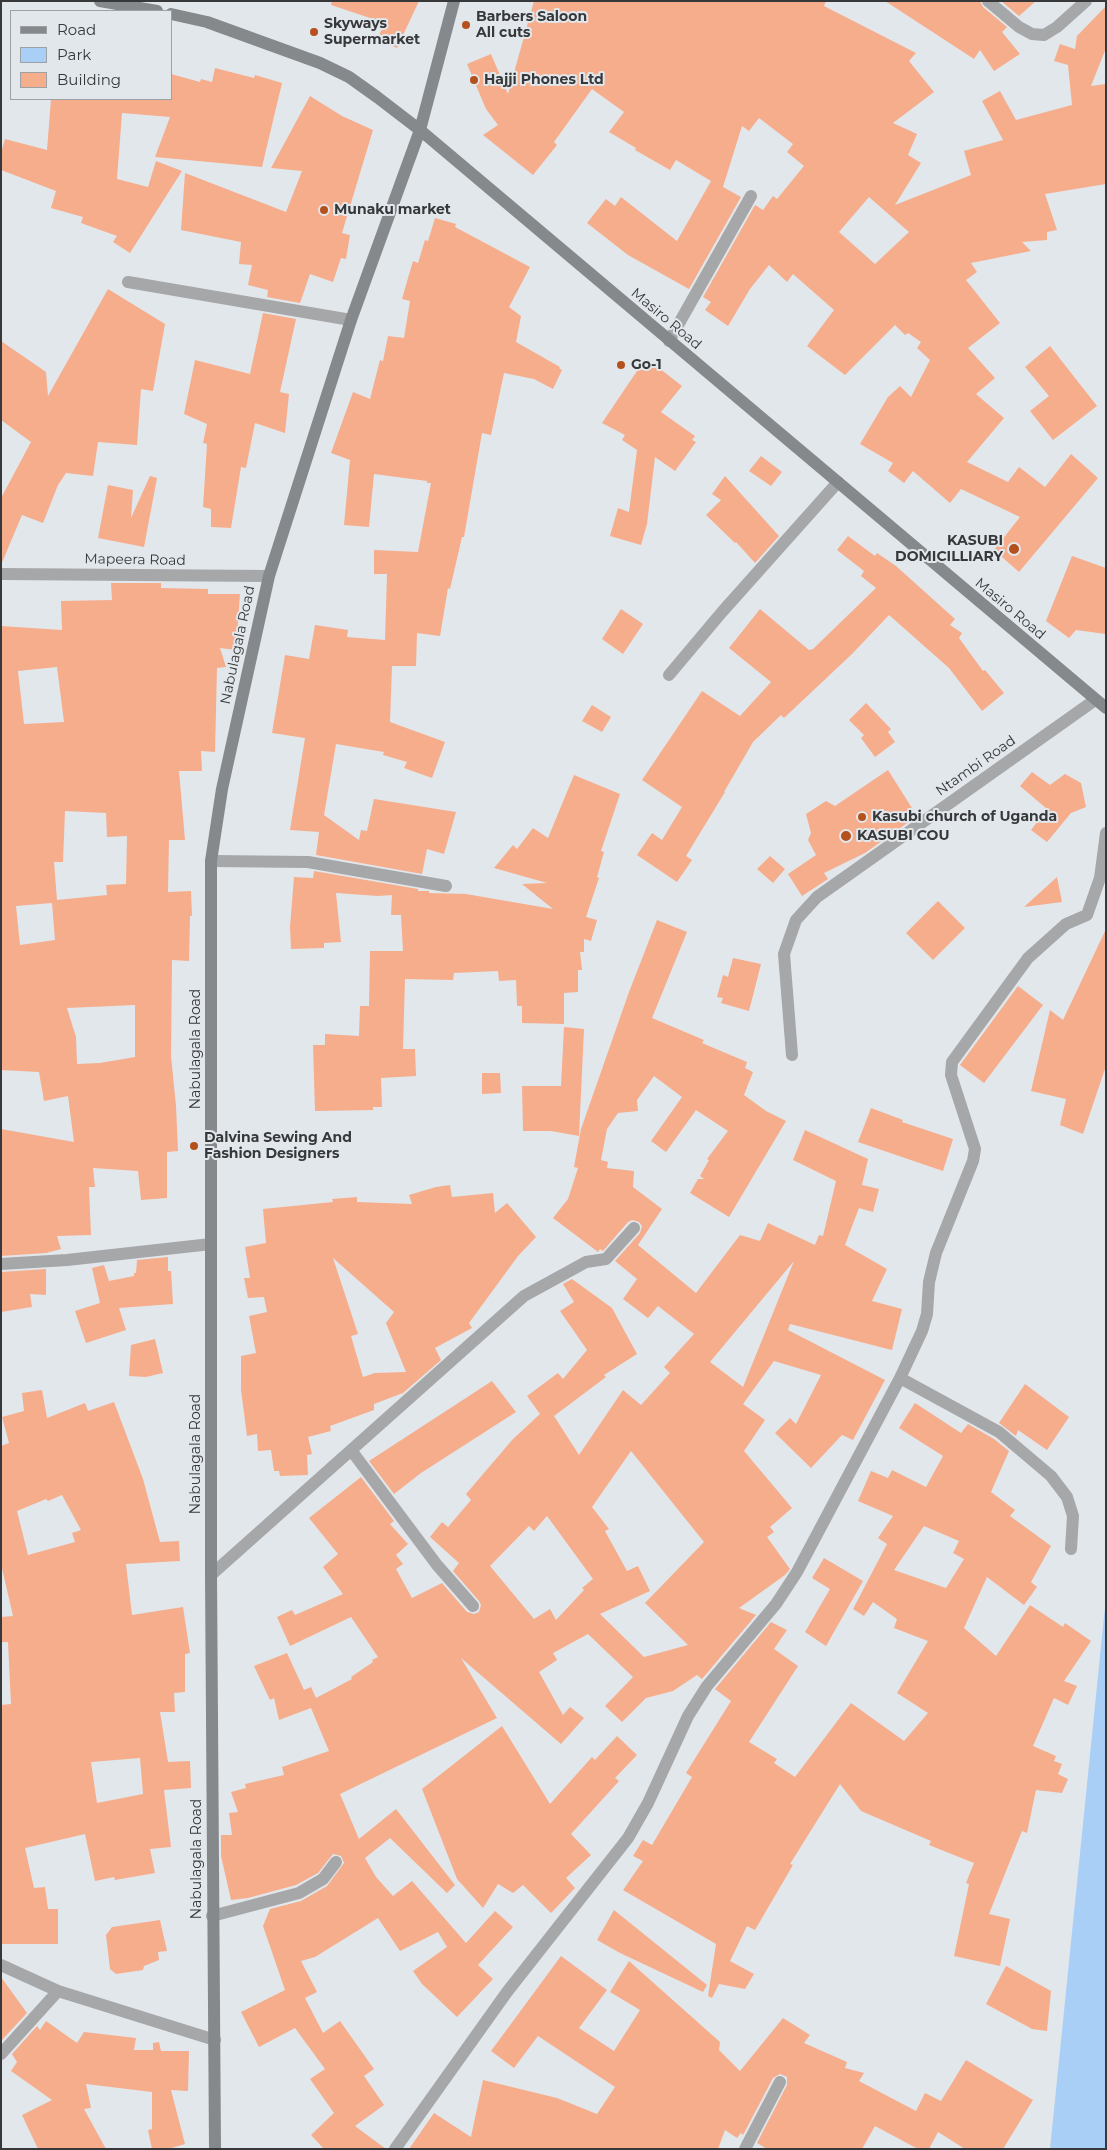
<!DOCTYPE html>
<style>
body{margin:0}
#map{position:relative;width:1107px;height:2150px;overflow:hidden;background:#e2e7ec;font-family:Montserrat,sans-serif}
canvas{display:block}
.frame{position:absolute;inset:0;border:2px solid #36383a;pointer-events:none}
.legend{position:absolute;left:10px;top:10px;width:162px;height:90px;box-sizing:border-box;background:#e2e7ec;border:1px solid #9da1a5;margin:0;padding:6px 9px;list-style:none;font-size:15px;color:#36383a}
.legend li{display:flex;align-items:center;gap:10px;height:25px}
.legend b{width:25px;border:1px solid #9da1a5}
</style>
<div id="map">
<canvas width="1107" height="2150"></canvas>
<div class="frame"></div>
<ul class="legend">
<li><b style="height:6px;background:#85898c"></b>Road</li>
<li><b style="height:14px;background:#aacff6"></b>Park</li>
<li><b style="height:14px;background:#f6ad8c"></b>Building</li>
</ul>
</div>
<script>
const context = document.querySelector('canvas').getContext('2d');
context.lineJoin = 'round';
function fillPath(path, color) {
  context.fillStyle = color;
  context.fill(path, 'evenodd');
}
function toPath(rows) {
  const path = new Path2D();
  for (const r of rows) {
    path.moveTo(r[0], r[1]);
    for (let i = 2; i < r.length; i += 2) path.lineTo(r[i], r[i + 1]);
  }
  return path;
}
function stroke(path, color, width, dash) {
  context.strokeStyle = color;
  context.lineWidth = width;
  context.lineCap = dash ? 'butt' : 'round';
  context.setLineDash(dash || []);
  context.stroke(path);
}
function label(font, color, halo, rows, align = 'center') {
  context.font = font + ' Montserrat,sans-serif';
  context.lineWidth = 4;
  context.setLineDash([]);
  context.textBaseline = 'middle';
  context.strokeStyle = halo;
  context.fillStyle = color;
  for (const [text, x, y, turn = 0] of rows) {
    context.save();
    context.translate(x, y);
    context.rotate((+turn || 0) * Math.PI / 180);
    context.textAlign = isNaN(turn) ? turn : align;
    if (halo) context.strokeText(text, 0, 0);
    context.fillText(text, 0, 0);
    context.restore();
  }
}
const green = toPath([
 [1106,1597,1106,2149,1050,2149]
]);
const building = toPath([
 [332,1,419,1,397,48,377,39,385,23,331,5],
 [534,1,826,1,824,6,916,53,909,61,934,92,893,123,917,134,908,155,921,163,895,205,971,175,964,151,1003,140,982,101,1000,91,1016,120,1072,105,1068,65,1054,61,1060,44,1075,49,1077,36,1106,6,1106,48,1091,86,1106,84,1106,184,1045,194,1057,230,1047,232,1047,240,1022,242,1031,251,971,263,977,272,966,280,1000,323,968,348,995,378,976,394,1004,418,967,462,1008,482,1019,467,1045,487,1071,454,1098,478,1019,572,994,550,1020,517,961,489,950,503,913,471,904,483,888,471,893,463,860,444,888,397,900,386,911,397,930,360,917,348,921,342,908,333,905,335,895,325,845,375,807,346,834,310,793,274,787,282,769,265,750,289,728,326,705,310,711,302,703,297,755,205,763,210,773,196,777,199,804,166,787,152,793,144,759,118,749,131,742,126,723,187,741,197,689,289,628,255,587,223,606,199,615,206,621,197,677,241,711,181,676,160,670,170,635,150,636,148,609,132,624,112,592,89,554,142,557,145,533,175,483,135,498,125,486,109,467,64,491,54,508,94],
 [869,197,909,232,875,264,839,232],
 [885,1,980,1,983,7,1007,27,1002,32,1020,54,994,71,980,50,974,59],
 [1001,1,1036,1,1019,16],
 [215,68,254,78,255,75,282,83,262,167,155,157,170,117,122,113,117,179,148,187,156,161,182,171,130,253,113,242,117,236,81,223,83,217,51,208,56,191,1,170,1,153,5,139,47,150,51,99,171,99,171,74,200,82,201,79,212,82],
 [310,96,342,116,373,130,342,233,350,235,346,259,341,258,333,282,310,274,300,303,267,297,268,290,248,285,252,265,239,264,241,242,181,230,185,173,286,212,302,171,271,168],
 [435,218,456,224,455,227,530,267,509,307,521,316,516,342,560,367,559,368,562,370,553,389,534,379,504,373,491,435,482,433,464,537,462,537,450,589,448,588,440,636,417,633,416,666,392,666,390,722,445,742,432,778,404,768,407,762,383,755,384,752,336,744,324,815,359,840,361,830,367,831,374,799,456,812,444,854,427,849,422,874,316,855,319,832,290,830,305,738,272,733,285,655,309,659,315,625,348,630,347,637,385,640,387,574,374,574,374,550,418,552,431,483,427,483,427,481,374,474,369,527,344,525,350,460,331,453,353,392,370,399,380,360,383,361,388,336,404,338,410,301,402,299,406,285,413,261,418,263,425,240,428,241],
 [108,289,165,324,153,391,141,389,137,445,98,442,93,476,66,473,58,485,43,523,22,515,1,565,1,498,31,442,1,420,1,341,46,372,48,396],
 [263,313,296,319,280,392,289,394,285,433,255,423,246,468,241,467,231,528,211,527,211,509,203,507,207,444,203,443,207,424,184,414,195,360,250,374],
 [1050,346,1097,406,1053,440,1030,411,1049,396,1025,367],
 [650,361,682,386,661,412,695,436,692,440,696,442,675,471,655,457,647,524,641,545,610,536,618,508,629,512,637,450,622,440,625,435,602,423,639,368,643,370],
 [761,456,782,472,771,486,749,471],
 [150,476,157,478,144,547,98,538,108,485,133,490,131,518],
 [725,476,779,536,755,563,736,542,735,543,706,515,721,500,712,494],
 [848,536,875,556,877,553,896,566,955,619,950,625,962,633,959,638,983,671,985,670,1004,693,982,711,949,668,889,615,852,654,784,718,781,715,753,742,724,792,725,792,686,856,692,860,677,882,637,855,652,833,662,840,682,807,642,780,702,691,740,716,771,682,729,648,760,609,809,650,813,649,876,588,861,576,864,571,837,550],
 [1072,556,1106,568,1106,634,1076,630,1069,638,1046,621],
 [111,583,161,583,161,588,208,589,208,594,240,594,236,650,220,648,226,667,217,668,215,752,201,751,202,771,179,771,185,840,169,840,168,892,191,891,192,916,190,916,189,961,172,960,171,1056,176,1106,178,1151,167,1152,167,1198,141,1200,138,1171,93,1168,95,1187,89,1187,91,1235,57,1236,61,1249,46,1253,1,1256,1,1129,74,1142,68,1096,44,1101,39,1072,1,1070,1,626,62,630,61,601,112,600],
 [57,667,64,722,24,724,18,671],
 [65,811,106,813,107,837,127,836,126,884,106,885,107,895,57,900,54,862,63,862],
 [52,903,55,940,20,945,16,906],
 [135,1005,135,1057,100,1063,77,1064,76,1037,67,1008],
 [621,609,643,624,623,654,602,639],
 [866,703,891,729,888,732,895,742,875,757,861,738,864,735,849,720],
 [592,705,611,717,602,732,582,721],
 [888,770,917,816,865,853,824,873,828,879,802,896,788,874,816,855,808,840,811,833,806,814,826,801,835,806],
 [1032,772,1050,785,1065,774,1081,783,1086,807,1071,813,1047,842,1031,830,1047,809,1020,786],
 [574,775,620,794,601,851,604,852,597,877,599,878,586,917,597,920,591,941,584,939,584,952,580,952,582,970,578,970,578,992,564,993,564,1024,522,1023,522,1006,517,1006,516,980,499,981,498,971,454,973,453,980,405,979,403,1049,415,1049,416,1076,381,1078,382,1107,373,1107,373,1110,315,1111,313,1045,325,1045,325,1034,359,1036,360,1006,369,1006,370,951,403,951,401,915,391,915,392,895,378,896,336,893,341,942,324,943,324,948,291,949,290,927,294,877,313,878,314,871,418,889,418,891,429,891,429,893,466,894,553,909,522,884,547,883,494,868,513,845,517,849,533,828,548,838],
 [770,856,785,869,773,883,757,869],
 [1057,877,1062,902,1024,907],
 [938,901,965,928,933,960,906,933],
 [657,920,687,932,652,1018,704,1040,702,1043,747,1062,745,1068,753,1072,744,1095,766,1111,786,1121,729,1217,690,1193,698,1179,704,1179,700,1176,709,1160,707,1159,728,1131,696,1110,666,1152,651,1141,682,1097,654,1076,637,1100,638,1111,618,1113,607,1129,601,1160,608,1162,607,1168,634,1171,633,1187,662,1209,638,1245,696,1293,740,1235,760,1241,768,1223,815,1245,819,1235,823,1236,836,1181,793,1160,805,1130,868,1159,862,1185,879,1189,873,1212,859,1208,845,1245,887,1269,872,1301,902,1309,892,1350,790,1324,788,1330,885,1380,853,1440,842,1435,811,1468,775,1433,790,1418,796,1424,821,1375,774,1361,743,1404,765,1420,744,1451,792,1508,770,1527,774,1532,767,1537,790,1569,785,1575,739,1608,756,1615,702,1679,697,1675,673,1691,646,1698,622,1722,605,1706,633,1677,588,1634,553,1653,557,1660,539,1672,563,1715,570,1707,584,1718,561,1744,461,1658,497,1718,340,1794,359,1839,396,1809,455,1885,447,1893,390,1838,365,1858,376,1877,393,1896,412,1881,466,1943,495,1911,513,1927,478,1965,493,1979,457,2017,422,1984,413,1971,447,1947,438,1932,400,1951,378,1918,315,1957,301,1961,317,1992,305,1998,323,2033,340,2021,374,2069,364,2076,384,2105,355,2126,386,2149,324,2149,311,2135,334,2113,310,2079,325,2069,295,2028,259,2047,241,2012,285,1990,263,1926,270,1909,301,1901,327,1886,344,1863,341,1856,333,1854,318,1873,296,1885,248,1898,231,1900,221,1856,221,1835,232,1835,229,1813,238,1812,231,1792,246,1788,245,1784,284,1775,282,1767,329,1751,311,1708,279,1720,274,1698,270,1700,254,1666,287,1653,304,1690,311,1687,316,1698,352,1679,351,1677,373,1662,372,1660,378,1657,351,1617,290,1646,277,1617,292,1610,295,1615,343,1594,323,1567,338,1554,309,1518,361,1477,394,1521,390,1524,408,1544,396,1555,403,1564,396,1569,412,1598,442,1583,467,1612,474,1614,479,1612,481,1605,479,1601,453,1571,459,1563,430,1537,442,1522,448,1527,471,1500,466,1494,513,1439,540,1414,527,1396,558,1373,563,1379,587,1350,560,1311,574,1302,563,1284,572,1279,612,1308,637,1354,604,1375,606,1377,554,1416,579,1455,623,1390,641,1405,670,1373,664,1367,694,1334,658,1306,648,1318,623,1299,637,1279,615,1261,640,1233,642,1226,639,1222,632,1220,628,1222,603,1251,600,1249,598,1252,553,1218,568,1199,578,1168,574,1167,581,1129,629,992],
 [794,1261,743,1387,710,1362],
 [631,1451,704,1542,645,1603,688,1645,644,1657,600,1614,650,1591,638,1566,627,1571,605,1531,609,1529,592,1507],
 [547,1516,593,1579,582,1588,584,1590,556,1620,550,1609,534,1619,490,1566,529,1526,534,1531],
 [1106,929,1106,1066,1083,1134,1060,1125,1066,1099,1031,1091,1050,1010,1063,1020],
 [733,958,761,964,749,1011,721,1003,723,998,717,997,723,975,728,977],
 [1018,986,1043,1005,984,1083,960,1065],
 [564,1027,584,1029,579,1136,551,1131,523,1131,522,1086,561,1086],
 [482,1073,500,1073,501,1093,482,1094],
 [871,1108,903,1120,902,1122,953,1139,943,1171,858,1142],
 [450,1185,452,1197,493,1193,495,1213,507,1203,536,1237,518,1256,469,1323,472,1328,435,1348,441,1360,403,1393,374,1404,374,1410,330,1426,331,1431,308,1437,312,1454,307,1455,308,1475,280,1476,279,1471,274,1471,271,1450,258,1451,257,1434,247,1436,241,1390,241,1356,256,1353,249,1316,267,1312,264,1297,248,1298,244,1278,250,1278,245,1247,266,1243,263,1209,333,1202,332,1199,357,1197,357,1202,412,1204,409,1195,436,1187],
 [333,1258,394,1312,386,1323,406,1372,375,1373,363,1377,351,1336,358,1334],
 [168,1257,168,1271,171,1271,173,1304,119,1308,126,1330,86,1343,75,1311,100,1303,92,1268,104,1265,109,1281,134,1276,134,1273,136,1273,137,1260],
 [46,1269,46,1295,30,1294,32,1307,1,1312,1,1272],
 [155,1339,163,1373,146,1377,129,1376,131,1345],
 [492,1381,516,1412,421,1473,394,1494,369,1461],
 [1025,1384,1069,1417,1047,1450,1018,1430,1016,1436,999,1423],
 [42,1390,47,1418,85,1403,88,1411,114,1402,143,1479,160,1542,179,1541,180,1561,126,1564,132,1615,183,1607,190,1653,185,1654,185,1692,174,1693,175,1712,160,1712,168,1762,190,1761,191,1788,164,1790,171,1847,150,1849,155,1873,115,1880,114,1877,95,1881,85,1834,25,1848,34,1888,45,1887,48,1909,58,1909,58,1944,1,1944,1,1705,11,1704,8,1642,1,1642,1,1617,13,1616,1,1564,1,1446,9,1443,2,1417,24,1411,22,1393],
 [62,1495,81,1530,72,1533,75,1542,28,1555,17,1511,46,1499,48,1501],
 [140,1758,143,1794,97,1803,91,1762],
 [915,1403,961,1433,968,1424,994,1439,1009,1451,991,1492,1015,1510,1010,1516,1051,1546,1031,1582,1037,1587,1024,1605,987,1577,964,1628,996,1656,1030,1605,1063,1627,1065,1623,1091,1641,1064,1681,1077,1686,1068,1705,1054,1698,1033,1746,1056,1756,1054,1761,1062,1764,1058,1774,1068,1779,1062,1793,1036,1790,1027,1833,1022,1831,989,1914,1010,1919,1000,1966,954,1956,969,1884,966,1883,974,1863,929,1845,931,1841,861,1811,840,1784,790,1864,793,1865,755,1930,747,1926,730,1961,754,1974,745,1989,719,1984,712,1998,708,1996,716,1944,623,1890,643,1861,633,1856,643,1840,652,1845,692,1777,686,1773,731,1701,715,1689,771,1622,787,1630,774,1649,798,1666,749,1742,777,1759,774,1763,795,1777,851,1703,904,1741,928,1713,897,1693,928,1641,894,1628,897,1619,873,1602,864,1616,853,1609,887,1544,878,1538,893,1516,858,1501,871,1471,888,1478,892,1470,926,1487,943,1456,899,1428],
 [924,1526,959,1541,953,1553,964,1559,946,1588,894,1570],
 [824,1558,863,1581,826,1646,805,1632,830,1589,812,1578],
 [502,1726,550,1804,592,1757,595,1760,617,1736,637,1755,615,1778,619,1781,571,1834,591,1855,566,1878,575,1888,551,1913,523,1885,513,1893,498,1884,483,1908,457,1879,422,1789],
 [614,1910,707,1985,703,1992,620,1953,597,1940],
 [160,1920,167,1951,158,1952,159,1960,144,1966,143,1970,116,1974,110,1969,106,1935,112,1927],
 [561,1956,607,1990,579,2028,614,2051,640,2010,610,1992,629,1961,720,2042,719,2050,740,2071,783,2018,810,2035,804,2043,847,2062,845,2068,864,2073,859,2081,916,2111,925,2093,941,2101,966,2060,1033,2100,1003,2149,965,2149,938,2132,929,2149,918,2149,875,2126,862,2149,767,2149,757,2143,787,2085,787,2077,780,2074,773,2078,743,2135,741,2133,737,2138,725,2130,718,2149,409,2149,434,2113,471,2137,483,2080,557,2098,597,2114,615,2087,538,2036,514,2068,491,2051],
 [1006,1966,1051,1991,1047,2031,1032,2029,986,2004],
 [1,1977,27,2013,2,2040,1,2039],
 [46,2021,77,2043,84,2032,136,2038,134,2050,153,2050,153,2043,159,2042,161,2051,189,2051,188,2091,171,2090,185,2144,168,2149,152,2149,148,2130,152,2129,152,2092,86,2084,91,2108,84,2109,106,2149,38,2149,22,2115,52,2100,11,2071,17,2062,12,2054,37,2026,40,2030]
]);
const street = toPath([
 [988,1,1019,27,1032,34,1044,35,1057,27,1086,1],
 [128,282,351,320],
 [669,341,751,196],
 [1,574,269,576],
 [669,675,722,612,838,482],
 [211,861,308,862,446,886],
 [792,1055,784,954,796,920,817,897,1095,700],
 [1,1264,67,1260,211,1244],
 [900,1378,999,1432,1051,1476,1067,1497,1073,1516,1071,1549],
 [351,1450,437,1565,473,1606],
 [211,1575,524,1296,586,1262,606,1259,634,1228],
 [212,1916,299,1893,323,1879,336,1862],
 [1,1965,58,1991,215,2040],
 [1,2054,58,1991],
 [395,2149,507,1992,628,1838,648,1803,688,1716,707,1686,776,1604,797,1572,900,1378,922,1331,927,1314,929,1282,936,1253,973,1161,975,1149,951,1075,952,1062,1028,958,1066,924,1087,915,1100,878,1106,833],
 [745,2149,780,2082]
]);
const secondary = toPath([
 [100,1,157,11],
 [171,14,207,22,320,63,349,77,377,97,420,130,1106,708],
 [215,2149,211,1575,211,861,222,789,269,576,351,320,420,130,454,1]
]);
const markers = [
 [466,25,5,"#b5511c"],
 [314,32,5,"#b5511c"],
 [474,80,5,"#b5511c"],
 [324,210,5,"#b5511c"],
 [621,365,5,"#b5511c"],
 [1014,549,6,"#b5511c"],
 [862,817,5,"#b5511c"],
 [846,836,6,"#b5511c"],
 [194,1146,5,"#b5511c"]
];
const poiNames = [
 ["Barbers Saloon",476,17],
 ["All cuts",476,33],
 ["Skyways",324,24],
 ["Supermarket",324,40],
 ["Hajji Phones Ltd",484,80],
 ["Munaku market",334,210],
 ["Go-1",631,365],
 ["KASUBI",1003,541,"right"],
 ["DOMICILLIARY",1003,557,"right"],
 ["Kasubi church of Uganda",872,817],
 ["KASUBI COU",857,836],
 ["Dalvina Sewing And",204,1138],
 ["Fashion Designers",204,1154]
];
const streetNames = [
 ["Masiro Road",666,319,40],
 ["Mapeera Road",135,560,1],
 ["Masiro Road",1010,609,40],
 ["Nabulagala Road",238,645,-78],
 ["Ntambi Road",976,766,-35],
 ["Nabulagala Road",196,1049,-90],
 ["Nabulagala Road",196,1454,-90],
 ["Nabulagala Road",197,1859,-90]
];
fillPath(green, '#aacff6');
fillPath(building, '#f6ad8c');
stroke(street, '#a5a7a9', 12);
stroke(secondary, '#85898c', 12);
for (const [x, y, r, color] of markers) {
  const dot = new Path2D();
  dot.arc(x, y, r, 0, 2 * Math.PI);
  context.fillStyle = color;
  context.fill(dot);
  stroke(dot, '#e2e7ec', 2);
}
label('bold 14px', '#36383a', '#e2e7ec', poiNames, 'left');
label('14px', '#36383a', '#e2e7ec', streetNames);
</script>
